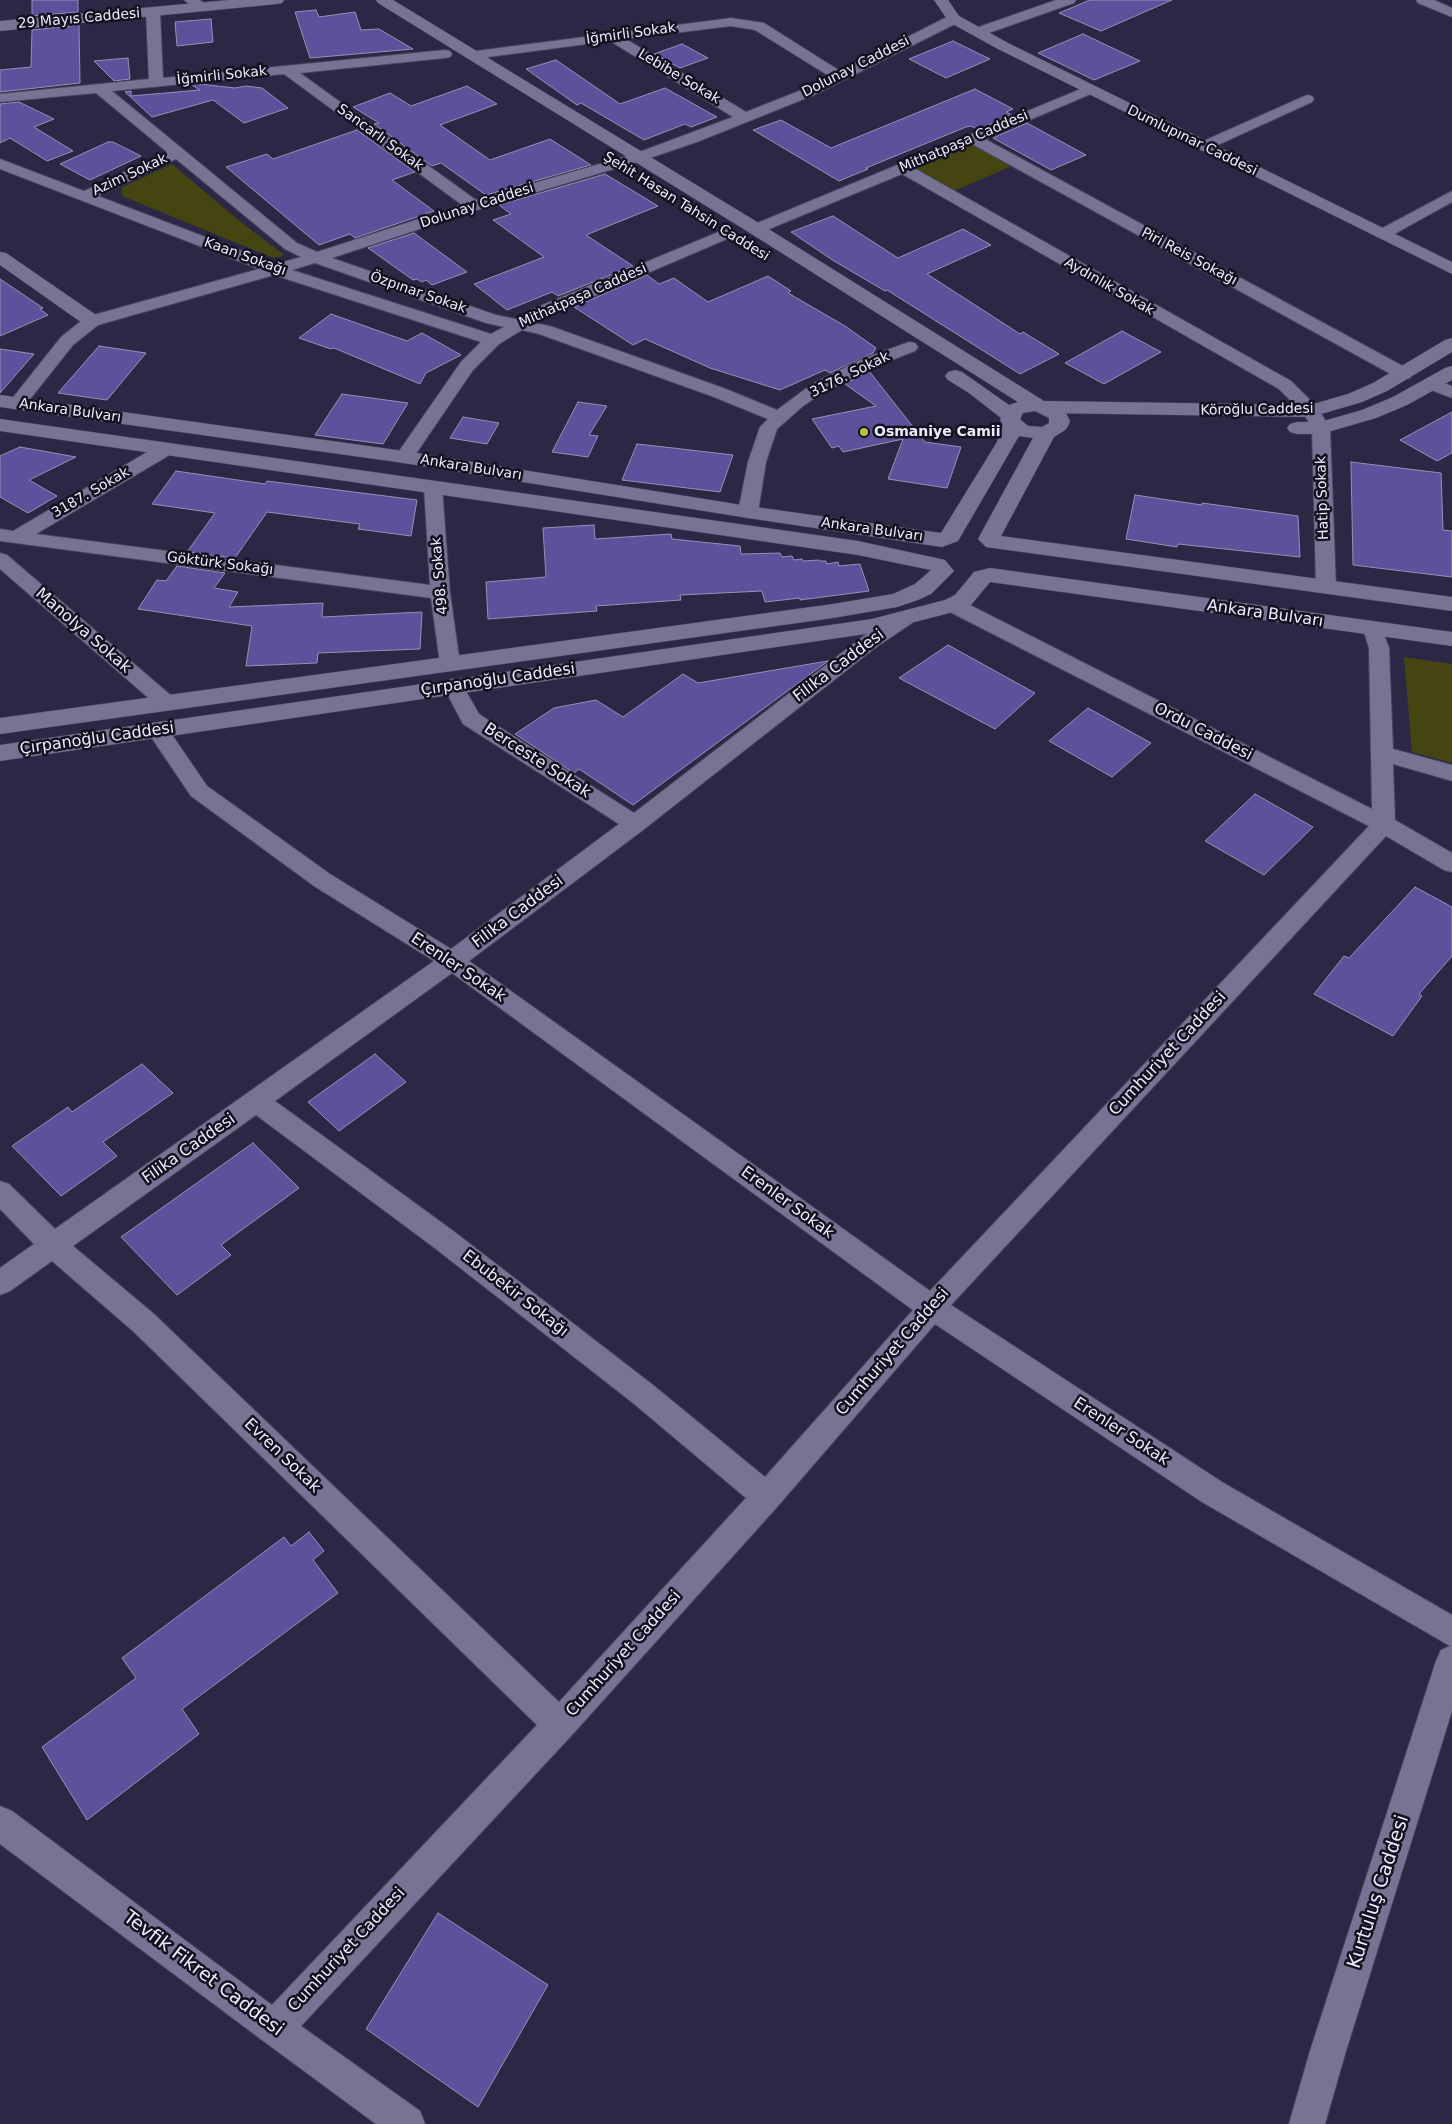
<!DOCTYPE html>
<meta charset="utf-8">
<style>
body{margin:0}
canvas{display:block;background:#2b2744}
</style>
<canvas width="1452" height="2124"></canvas>
<script>
const context = document.querySelector('canvas').getContext('2d');
context.lineJoin = 'round';
function fillPath(path, color) {
  context.fillStyle = color;
  context.fill(path, 'evenodd');
}
function toPath(rows) {
  const path = new Path2D();
  for (const r of rows) {
    path.moveTo(r[0], r[1]);
    for (let i = 2; i < r.length; i += 2) path.lineTo(r[i], r[i + 1]);
  }
  return path;
}
function stroke(path, color, width, dash) {
  context.strokeStyle = color;
  context.lineWidth = width;
  context.lineCap = dash ? 'butt' : 'round';
  context.setLineDash(dash || []);
  context.stroke(path);
}
function label(font, color, halo, rows, align = 'center') {
  context.font = font + ' "DejaVu Sans",sans-serif';
  context.lineWidth = 5;
  context.setLineDash([]);
  context.textBaseline = 'middle';
  context.strokeStyle = halo;
  context.fillStyle = color;
  for (const [text, x, y, turn = 0] of rows) {
    context.save();
    context.translate(x, y);
    context.rotate((+turn || 0) * Math.PI / 180);
    context.textAlign = isNaN(turn) ? turn : align;
    if (halo) context.strokeText(text, 0, 0);
    context.fillText(text, 0, 0);
    context.restore();
  }
}
const green = toPath([
 [971,144,1012,166,951,192,911,169],
 [172,164,237,219,284,255,279,257,271,257,122,196,121,188],
 [1404,657,1452,664,1452,763,1412,752]
]);
const building = toPath([
 [32,0,78,0,78,12,32,16,32,0],
 [1090,0,1172,0,1101,31,1059,13,1090,0],
 [316,10,319,17,355,12,361,30,379,29,413,49,310,58,295,12,316,10],
 [211,19,213,42,177,46,175,22,211,19],
 [79,25,80,83,0,92,0,70,31,67,32,30,79,25],
 [1083,34,1140,61,1094,80,1038,53,1083,34],
 [953,41,990,59,946,78,909,59,953,41],
 [682,44,708,58,680,68,654,54,682,44],
 [128,58,130,79,114,81,94,61,128,58],
 [556,60,620,104,665,88,717,117,691,127,685,124,644,140,581,103,577,105,526,69,556,60],
 [200,84,235,88,246,86,262,88,288,108,244,123,213,100,152,117,125,92,131,91,131,96,200,90,192,85,200,84],
 [467,86,497,104,440,125,490,160,550,139,591,165,486,195,441,163,432,166,374,124,379,123,353,107,390,93,411,106,467,86],
 [975,89,1013,109,1006,112,1012,115,978,130,971,126,966,127,866,168,868,169,839,181,753,130,781,120,831,148,975,89],
 [19,102,54,119,34,127,73,151,47,161,10,138,0,143,0,104,19,102],
 [1027,123,1086,155,1051,170,993,138,1027,123],
 [357,130,415,172,392,180,434,211,355,238,350,234,319,245,226,167,267,154,273,159,357,130],
 [108,142,113,142,141,156,90,180,60,164,108,142],
 [605,174,658,206,586,235,633,266,558,296,552,292,507,310,474,284,544,257,493,220,511,214,499,205,605,174],
 [833,216,898,258,963,229,991,245,927,274,1020,334,1023,332,1059,354,1020,374,887,290,885,291,834,261,791,232,833,216],
 [414,233,467,272,432,285,426,280,422,282,417,279,413,280,368,248,414,233],
 [647,275,659,284,674,278,708,302,768,276,791,291,788,293,845,326,876,348,873,353,830,373,825,370,780,390,710,368,645,339,633,345,574,307,647,275],
 [0,279,43,308,40,309,48,315,0,336,0,279],
 [331,314,407,341,422,333,461,355,426,373,420,384,334,348,331,349,299,338,331,314],
 [1122,331,1161,352,1104,384,1065,363,1122,331],
 [99,346,146,353,107,400,58,393,99,346],
 [0,349,34,354,0,393,0,349],
 [869,371,925,442,961,447,947,488,888,479,903,439,843,452,839,446,832,448,812,419,876,406,845,384,869,371],
 [342,394,408,403,383,444,315,435,342,394],
 [578,402,607,406,589,435,598,436,588,457,552,452,578,402],
 [1452,412,1452,453,1437,461,1400,440,1452,412],
 [463,417,499,423,487,444,450,438,463,417],
 [637,444,673,448,733,455,720,492,622,480,637,444],
 [20,447,76,457,29,480,57,496,28,513,0,497,0,456,20,447],
 [1351,462,1441,473,1443,530,1452,531,1452,577,1353,565,1351,462],
 [176,471,265,484,267,481,417,500,411,536,358,529,360,524,267,512,235,558,187,552,215,513,152,504,176,471],
 [1135,495,1202,505,1202,503,1298,516,1300,557,1178,544,1177,547,1126,539,1135,495],
 [594,525,595,539,671,534,672,539,740,546,741,554,780,553,782,557,792,556,794,560,802,559,803,561,819,560,819,561,826,561,827,564,838,562,839,566,860,564,869,591,800,600,800,598,765,602,762,591,680,595,681,600,596,606,597,611,488,619,486,582,546,577,543,528,594,525],
 [177,566,225,573,214,588,238,592,229,607,323,603,322,617,422,612,420,649,318,653,317,663,246,666,252,626,138,609,157,580,166,581,177,566],
 [948,645,1035,693,995,729,899,678,948,645],
 [828,661,633,805,579,769,574,773,515,734,554,708,596,700,623,717,683,674,698,683,828,661],
 [1088,708,1151,743,1112,777,1049,741,1088,708],
 [1255,794,1313,827,1264,875,1205,841,1255,794],
 [1415,887,1452,907,1452,956,1419,994,1422,996,1393,1036,1314,994,1344,956,1349,958,1415,887],
 [375,1054,406,1082,339,1131,308,1102,375,1054],
 [142,1064,173,1093,103,1142,117,1156,61,1196,12,1146,68,1107,72,1112,142,1064],
 [253,1143,299,1188,221,1245,231,1255,177,1295,121,1237,253,1143],
 [309,1532,324,1551,313,1560,338,1593,182,1709,199,1734,87,1820,42,1747,136,1678,122,1658,284,1537,291,1546,309,1532],
 [438,1913,548,1985,478,2107,366,2029,438,1913]
]);
const minor = toPath([
 [184,0,200,0,209,7,207,10,197,10,184,0],
 [1056,0,1076,0,1074,3,983,35,978,36,971,32,973,29,1056,0],
 [1416,0,1434,0,1452,8,1452,17,1418,3,1416,0],
 [153,8,160,12,163,78,445,50,450,51,452,54,450,57,445,58,300,73,476,200,634,154,733,117,610,41,473,59,468,58,466,55,468,52,731,18,764,23,840,71,949,16,959,16,961,19,959,22,814,95,697,142,644,160,480,209,332,258,496,315,516,319,533,309,728,228,734,230,736,233,734,236,545,317,534,323,550,326,726,389,777,410,812,384,862,359,909,342,915,343,918,347,915,351,874,367,824,392,803,406,777,429,766,462,758,512,755,516,748,518,741,516,738,512,748,462,760,427,768,419,714,397,539,334,522,330,499,344,473,370,411,461,404,463,397,461,395,457,461,362,481,342,274,275,98,325,73,345,23,408,17,409,11,408,8,404,11,400,61,337,86,317,259,269,0,169,0,159,84,191,167,152,96,93,0,102,0,94,149,79,146,12,153,8],
 [731,26,755,30,829,76,804,89,746,112,626,39,731,26],
 [284,74,462,205,317,252,297,243,112,91,284,74],
 [176,159,285,249,301,257,276,264,98,196,176,159],
 [315,263,486,323,504,327,491,334,292,270,315,263],
 [1088,86,1093,87,1095,90,1093,93,985,139,1410,370,1413,374,1410,378,1404,379,1398,378,972,144,914,168,1291,381,1317,407,1330,428,1336,587,1333,591,1326,593,1319,591,1316,587,1312,428,1304,414,1279,389,902,174,762,232,750,232,748,229,750,226,1088,86],
 [1307,95,1312,96,1314,99,1312,102,1209,149,1204,151,1199,149,1196,146,1199,143,1307,95],
 [1452,191,1452,202,1389,237,1377,237,1375,234,1377,231,1452,191],
 [1432,379,1452,386,1452,398,1426,388,1423,384,1426,380,1432,379],
 [166,443,173,445,175,449,173,453,36,534,430,585,424,487,426,483,433,481,440,483,442,487,450,593,460,664,457,669,450,671,443,669,440,664,431,598,0,541,0,529,13,531,159,445,166,443],
 [0,553,7,555,174,698,178,703,174,708,167,710,160,708,0,569,0,553],
 [953,599,960,600,1372,809,1369,648,1363,629,1366,624,1373,622,1380,624,1389,648,1393,749,1452,765,1452,781,1393,764,1395,820,1452,853,1452,872,1444,870,1386,836,951,1305,1222,1482,1452,1615,1452,1711,1346,2051,1325,2124,1289,2124,1310,2051,1436,1661,1441,1650,1450,1646,1202,1502,935,1324,777,1507,571,1736,301,2026,420,2111,425,2124,376,2124,262,2040,0,1844,0,1806,12,1811,272,2005,537,1725,134,1332,52,1261,10,1291,0,1295,0,1268,34,1244,0,1209,0,1181,9,1184,55,1229,434,961,314,886,191,796,147,731,150,726,158,724,166,726,207,786,330,874,451,949,619,824,463,724,443,686,446,681,453,679,460,681,479,714,634,813,861,638,898,613,905,612,912,613,915,618,912,623,875,648,643,830,469,961,930,1291,1369,826,946,610,943,605,946,600,953,599],
 [452,973,913,1310,765,1477,653,1385,456,1233,275,1101,452,973],
 [256,1115,436,1249,633,1403,746,1498,559,1702,154,1314,73,1246,256,1115]
]);
const tertiary = toPath([
 [229,0,284,0,282,3,277,4,0,31,0,21,229,0],
 [934,0,948,0,959,16,1008,43,1452,262,1452,274,998,49,949,22,934,0],
 [0,252,6,253,99,317,101,321,99,325,92,327,85,325,0,265,0,252],
 [1452,338,1452,352,1387,391,1362,402,1311,417,1046,413,1039,411,1036,407,1039,403,1046,401,1310,405,1348,394,1373,383,1445,340,1452,338],
 [1452,366,1452,380,1407,405,1376,418,1321,434,1297,434,1290,432,1287,428,1290,424,1297,422,1320,422,1362,410,1393,397,1445,368,1452,366]
]);
const secondary = toPath([
 [376,0,393,0,762,225,1044,401,1065,411,1070,421,1068,426,1065,430,1054,437,1001,536,1452,597,1452,611,986,547,978,539,1033,438,1019,436,958,541,942,547,748,518,404,463,0,407,0,395,404,451,748,506,941,533,997,442,1003,425,1000,420,1001,418,969,393,948,380,945,376,948,372,955,370,962,372,1009,405,1018,402,750,233,378,3,376,0],
 [1035,411,1049,418,1049,423,1042,427,1028,426,1020,419,1023,413,1035,411],
 [0,419,858,541,945,560,954,571,931,594,918,600,897,607,833,618,0,734,0,718,833,604,893,594,915,584,931,570,858,555,0,431,0,419],
 [990,568,1452,632,1452,646,990,582,971,605,961,610,872,633,0,761,0,745,872,619,945,600,955,595,974,572,990,568]
]);
const markers = [
 [864,432,5,"#bfbe42"]
];
const farStreetnames = [
 ["29 Mayıs Caddesi",79,19,-5],
 ["İğmirli Sokak",631,34,-8],
 ["Dolunay Caddesi",856,67,-27],
 ["İğmirli Sokak",222,76,-6],
 ["Lebibe Sokak",679,77,31],
 ["Sancarlı Sokak",380,138,36],
 ["Dumlupınar Caddesi",1192,141,26],
 ["Mithatpaşa Caddesi",964,142,-23],
 ["Azim Sokak",130,175,-25],
 ["Dolunay Caddesi",477,206,-18],
 ["Şehit Hasan Tahsin Caddesi",686,207,32],
 ["Kaan Sokağı",245,257,20],
 ["Piri Reis Sokağı",1189,257,28],
 ["Aydınlık Sokak",1109,287,30],
 ["Özpınar Sokak",418,293,19],
 ["Mithatpaşa Caddesi",583,296,-24],
 ["3176. Sokak",850,375,-26],
 ["Köroğlu Caddesi",1257,410,-1],
 ["Ankara Bulvarı",70,411,8],
 ["Ankara Bulvarı",471,468,9],
 ["3187. Sokak",91,493,-30],
 ["Hatip Sokak",1323,498,-92],
 ["Ankara Bulvarı",872,530,8],
 ["Göktürk Sokağı",220,564,7],
 ["498. Sokak",440,576,-95]
];
const farPoinames = [
 ["Osmaniye Camii",874,432]
];
const streetNames = [
 ["Ankara Bulvarı",1265,614,8],
 ["Manolya Sokak",83,631,41],
 ["Filika Caddesi",839,666,-37],
 ["Çırpanoğlu Caddesi",498,680,-8],
 ["Ordu Caddesi",1203,732,27],
 ["Çırpanoğlu Caddesi",97,739,-8],
 ["Berceste Sokak",537,761,33],
 ["Filika Caddesi",518,912,-37],
 ["Erenler Sokak",458,968,34],
 ["Cumhuriyet Caddesi",1168,1054,-47],
 ["Filika Caddesi",189,1149,-35],
 ["Erenler Sokak",787,1203,36],
 ["Ebubekir Sokağı",515,1294,38],
 ["Cumhuriyet Caddesi",893,1352,-49],
 ["Erenler Sokak",1121,1432,33],
 ["Evren Sokak",282,1456,44],
 ["Cumhuriyet Caddesi",624,1654,-48],
 ["Cumhuriyet Caddesi",347,1950,-47]
];
const nearStreetnames = [
 ["Kurtuluş Caddesi",1379,1892,-72],
 ["Tevfik Fikret Caddesi",203,1974,37]
];
fillPath(green, '#454511');
fillPath(building, '#5e519b');
stroke(building, '#9591b5', 1);
stroke(minor, '#48445d', 2);
stroke(tertiary, '#48445d', 1);
stroke(secondary, '#48445d', 1);
fillPath(minor, '#767395');
fillPath(tertiary, '#767395');
fillPath(secondary, '#767395');
for (const [x, y, r, color] of markers) {
  const dot = new Path2D();
  dot.arc(x, y, r, 0, 2 * Math.PI);
  context.fillStyle = color;
  context.fill(dot);
  stroke(dot, '#14121f', 2);
}
label('14px', '#ecebfe', '#14121f', farStreetnames);
label('bold 14px', '#ecebfe', '#14121f', farPoinames, 'left');
label('16px', '#ecebfe', '#14121f', streetNames);
label('19px', '#ecebfe', '#14121f', nearStreetnames);
</script>
